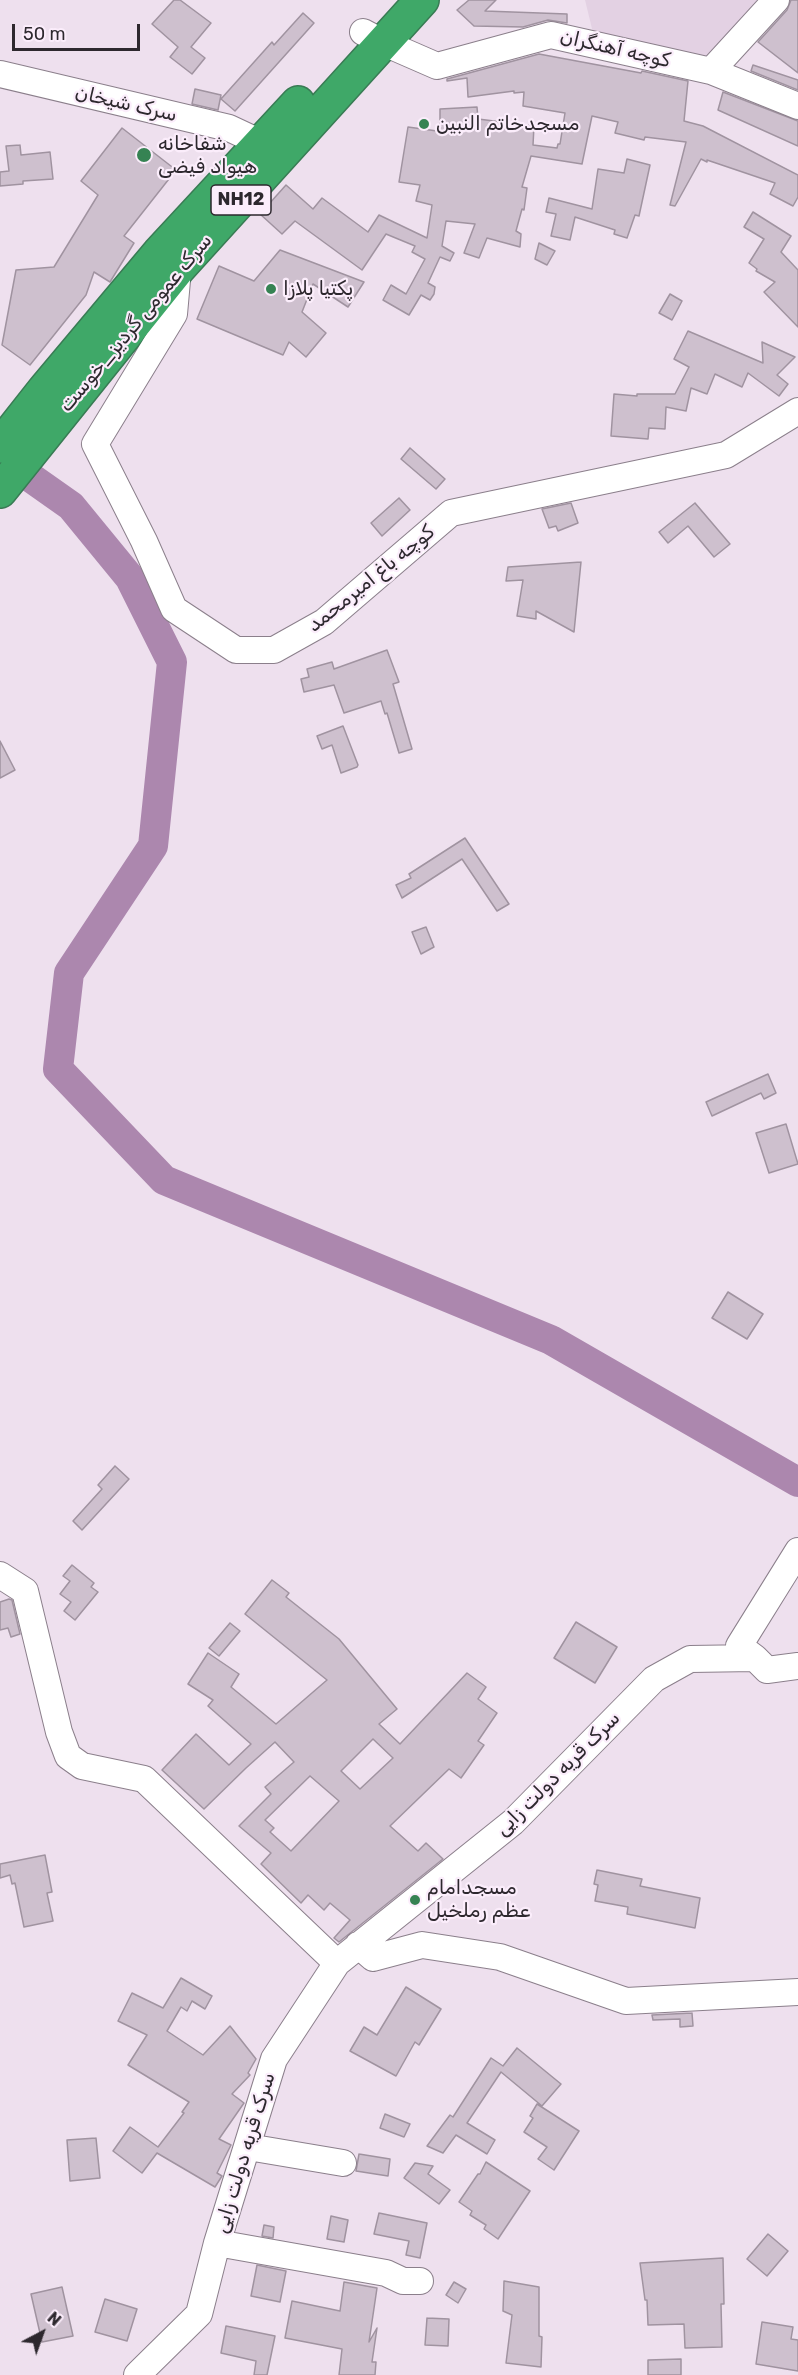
<!DOCTYPE html>
<meta charset="utf-8">
<style>
body{margin:0}
#map{position:relative;width:798px;height:2375px;overflow:hidden;background:#eee0ee;font-family:Rubik,sans-serif}
canvas{display:block}
.north{position:absolute;left:12px;top:2303px;width:60px;height:60px;-webkit-text-stroke:4px #fbedfb;paint-order:stroke;rotate:41deg;font-size:16px;font-weight:700;line-height:24px;text-align:center;color:#2d282e}
.north::after{content:'';display:block;margin:auto;width:21px;height:27px;background:#2d282e;clip-path:polygon(50% 0,100% 100%,50% 72%,0 100%)}
.scale{position:absolute;left:12px;top:24px;width:128px;height:27px;box-sizing:border-box;border:3px solid #2d282e;border-top:0;padding-left:8px;font-size:18px;line-height:21px;white-space:nowrap;color:#2d282e;-webkit-text-stroke:4px #fbedfb;paint-order:stroke}
</style>
<div id="map">
<canvas width="798" height="2375"></canvas>
<div class="north">N</div>
<div class="scale">50 m</div>
</div>
<script>
const context = document.querySelector('canvas').getContext('2d');
context.lineJoin = 'round';
function fillPath(path, color) {
  context.fillStyle = color;
  context.fill(path, 'evenodd');
}
function toPath(rows) {
  const path = new Path2D();
  for (const r of rows) {
    path.moveTo(r[0], r[1]);
    for (let i = 2; i < r.length; i += 2) path.lineTo(r[i], r[i + 1]);
  }
  return path;
}
function stroke(path, color, width, dash) {
  context.strokeStyle = color;
  context.lineWidth = width;
  context.lineCap = dash ? 'butt' : 'round';
  context.setLineDash(dash || []);
  context.stroke(path);
}
function label(font, color, halo, rows, align = 'center') {
  context.font = font + ' Rubik,Vazirmatn,sans-serif';
  context.lineWidth = 4.5;
  context.setLineDash([]);
  context.textBaseline = 'middle';
  context.strokeStyle = halo;
  context.fillStyle = color;
  for (const [text, x, y, turn = 0] of rows) {
    context.save();
    context.translate(x, y);
    context.rotate((+turn || 0) * Math.PI / 180);
    context.textAlign = isNaN(turn) ? turn : align;
    if (halo) context.strokeText(text, 0, 0);
    context.fillText(text, 0, 0);
    context.restore();
  }
}
const built = toPath([
 [585,0,778,0,725,59,594,37]
]);
const river = toPath([
 [0,456,71,506,130,578,172,662,153,846,69,973,58,1069,164,1180,551,1340,798,1482]
]);
const building = toPath([
 [174,0,180,0,211,23,191,47,205,58,192,74,170,57,178,47,152,24,174,0],
 [469,0,496,0,485,11,567,14,567,23,548,20,523,27,474,26,457,10,469,0],
 [791,0,798,0,798,73,758,42,787,10,791,0],
 [303,13,314,23,235,111,221,99,272,42,274,45,303,13],
 [539,54,641,73,642,71,688,81,684,121,703,126,798,175,798,197,793,206,770,194,775,183,707,160,707,162,701,159,675,206,670,205,686,142,645,137,644,140,615,133,618,122,592,116,582,164,531,156,522,187,527,188,524,210,522,209,516,231,521,234,520,247,487,238,479,258,464,253,475,224,446,221,442,246,454,253,450,261,440,257,428,283,435,287,434,294,430,300,421,295,409,315,383,300,391,285,406,294,425,259,412,252,415,246,386,234,362,270,295,221,282,234,260,214,286,185,313,209,322,198,368,232,379,215,427,238,432,205,416,201,420,185,399,182,408,127,437,131,437,129,440,129,440,109,477,107,478,119,534,126,533,145,557,148,558,144,560,144,565,113,523,106,524,92,514,93,514,91,468,97,467,78,447,81,447,79,539,54],
 [753,65,798,80,798,90,751,71,753,65],
 [195,89,221,95,218,110,192,104,195,89],
 [723,92,798,121,798,146,718,110,723,92],
 [122,128,176,170,124,236,134,243,110,282,94,272,86,295,30,365,2,345,16,270,54,267,98,195,81,181,122,128],
 [20,145,21,155,50,152,53,179,23,181,23,184,0,186,0,172,9,171,6,146,20,145],
 [627,159,650,165,639,216,635,215,627,238,614,234,615,230,575,217,570,240,551,236,556,214,546,212,549,198,592,209,598,169,624,173,627,159],
 [753,212,791,236,781,252,798,270,798,327,764,292,775,282,756,271,757,269,749,263,764,239,744,227,753,212],
 [539,243,555,251,547,265,535,259,539,243],
 [280,250,364,282,348,307,313,284,302,312,326,333,306,357,289,342,283,355,197,319,219,266,254,281,280,250],
 [670,294,682,301,672,320,659,313,670,294],
 [688,331,763,363,762,342,795,357,777,375,788,384,779,396,748,373,742,387,715,374,707,394,691,388,686,411,666,407,665,429,649,428,648,439,611,436,614,394,637,396,637,394,675,394,689,367,674,359,688,331],
 [410,448,445,479,436,489,401,459,410,448],
 [399,498,410,510,382,536,371,523,399,498],
 [571,503,578,523,558,531,556,526,549,528,542,509,571,503],
 [695,503,730,544,714,557,688,526,668,543,659,532,695,503],
 [581,562,574,632,536,611,536,619,517,616,523,580,506,581,508,567,581,562],
 [387,650,399,682,393,684,412,749,399,753,387,713,385,714,381,701,344,713,334,685,304,692,301,679,309,677,307,669,332,662,334,669,387,650],
 [343,726,358,765,357,767,341,773,332,745,322,749,317,736,343,726],
 [0,741,15,770,0,778,0,741],
 [465,838,509,904,497,911,462,859,402,898,396,885,411,878,409,874,465,838],
 [426,927,434,947,421,954,412,932,426,927],
 [768,1074,776,1093,764,1099,761,1093,712,1116,706,1102,768,1074],
 [786,1124,798,1164,769,1173,756,1133,786,1124],
 [728,1292,763,1314,747,1339,712,1318,728,1292],
 [115,1466,129,1479,82,1530,73,1521,102,1489,98,1485,115,1466],
 [72,1565,94,1583,91,1587,98,1592,75,1620,64,1611,71,1602,60,1594,70,1581,63,1576,72,1565],
 [272,1580,289,1593,286,1597,339,1639,397,1709,379,1724,400,1744,467,1673,486,1687,478,1699,497,1713,478,1741,484,1745,461,1778,449,1769,390,1826,418,1851,426,1843,443,1859,339,1942,334,1938,350,1920,330,1903,324,1910,308,1895,301,1903,261,1864,271,1853,239,1826,271,1794,265,1787,294,1762,275,1742,246,1768,204,1809,162,1770,196,1734,229,1765,251,1744,208,1706,213,1700,188,1684,208,1653,239,1674,231,1687,276,1724,327,1680,245,1614,272,1580],
 [373,1739,393,1758,360,1789,341,1771,373,1739],
 [310,1776,339,1801,291,1851,270,1832,274,1828,265,1820,310,1776],
 [9,1599,12,1600,20,1634,11,1637,8,1628,0,1630,0,1602,9,1599],
 [576,1622,617,1647,595,1683,554,1658,576,1622],
 [230,1623,240,1631,219,1656,209,1648,230,1623],
 [45,1855,52,1892,47,1893,53,1921,24,1927,15,1883,12,1884,10,1875,0,1878,0,1864,45,1855],
 [597,1870,642,1879,640,1886,700,1898,695,1928,627,1914,628,1907,595,1901,598,1885,594,1884,597,1870],
 [181,1978,212,1996,205,2009,192,2001,187,2011,181,2007,167,2031,203,2055,230,2026,256,2059,248,2073,250,2075,232,2094,244,2103,219,2139,231,2145,217,2173,222,2176,215,2187,157,2153,142,2173,113,2151,130,2127,158,2147,184,2113,182,2112,189,2102,128,2065,147,2035,118,2021,132,1993,163,2008,181,1978],
 [406,1987,441,2009,419,2045,415,2042,396,2076,350,2051,364,2027,377,2035,406,1987],
 [692,2013,693,2026,680,2027,680,2019,653,2020,652,2015,692,2013],
 [517,2048,561,2084,542,2106,501,2072,467,2123,495,2140,487,2154,456,2135,443,2153,427,2146,450,2115,453,2117,491,2058,503,2066,517,2048],
 [537,2104,579,2131,554,2170,538,2159,547,2147,524,2132,533,2118,530,2116,537,2104],
 [385,2114,410,2124,404,2137,380,2128,385,2114],
 [96,2138,100,2178,70,2181,67,2140,96,2138],
 [359,2154,390,2159,388,2176,356,2171,359,2154],
 [486,2162,530,2191,498,2239,484,2229,486,2225,470,2215,472,2211,459,2202,478,2174,480,2174,486,2162],
 [415,2163,433,2166,428,2174,450,2190,439,2204,404,2178,415,2163],
 [379,2213,427,2223,420,2258,406,2255,409,2241,374,2234,379,2213],
 [331,2216,348,2220,344,2242,327,2239,331,2216],
 [264,2225,274,2227,273,2238,262,2236,264,2225],
 [768,2234,788,2251,767,2276,747,2259,768,2234],
 [723,2258,724,2304,721,2304,722,2347,685,2348,684,2324,648,2325,647,2300,645,2300,640,2263,723,2258],
 [257,2265,286,2271,280,2302,251,2296,257,2265],
 [504,2281,539,2287,539,2336,542,2337,541,2367,506,2363,512,2315,503,2311,504,2281],
 [344,2282,377,2288,369,2342,377,2328,372,2362,376,2362,375,2375,339,2375,342,2349,285,2338,292,2301,340,2311,344,2282],
 [454,2282,466,2289,458,2303,446,2295,454,2282],
 [62,2287,73,2336,42,2342,31,2294,62,2287],
 [105,2299,137,2309,127,2341,95,2332,105,2299],
 [427,2318,449,2319,448,2346,425,2345,427,2318],
 [762,2322,793,2327,791,2339,798,2340,798,2371,756,2364,762,2322],
 [226,2326,275,2336,267,2375,254,2375,256,2361,221,2353,226,2326],
 [681,2359,681,2375,648,2375,648,2360,681,2359]
]);
const minor = toPath([
 [363,32,382,42,437,66,551,35,711,71,798,106],
 [711,71,776,0],
 [0,74,229,128,261,143,275,153],
 [178,269,174,314,95,444,144,541,174,609,236,650,274,650,324,622,451,513,726,455,798,411],
 [0,1575,25,1591,59,1732,68,1756,82,1766,144,1779,337,1963],
 [755,1658,739,1646,798,1551],
 [358,1945,373,1958,422,1945,500,1957,626,2001,798,1992],
 [248,2147,343,2163],
 [217,2243,386,2273,403,2281,420,2281],
 [137,2375,199,2314,217,2243,274,2059,337,1963,513,1822,654,1679,690,1659,755,1658,767,1670,798,1666]
]);
const highway = toPath([
 [0,446,44,390,159,253,298,103],
 [0,491,178,269,422,0]
]);
const markers = [
 [424,124,6,"#368353"],
 [144,155,8,"#368353"],
 [271,289,6,"#368353"],
 [415,1900,6,"#368353"]
];
const shields = [
 [241,200,60]
];
const shieldNames = [
 ["NH12",241,200]
];
const streetNames = [
 ["کوچه آهنگران",615,49,13],
 ["سرک شیخان",126,104,13],
 ["سرک عمومی گردیز_خوست",136,323,-50],
 ["کوچه باغ امیرمحمد",371,579,-39],
 ["سرک قریه دولت زایی",558,1774,-45],
 ["سرک قریه دولت زایی",245,2153,-73]
];
const poiNames = [
 ["مسجدخاتم النبین",436,124],
 ["شفاخانه",158,144],
 ["هیواد فیضی",158,167],
 ["پکتیا پلازا",283,289],
 ["مسجدامام",427,1888],
 ["عظم رملخیل",427,1911]
];
fillPath(built, '#e3d1e3');
stroke(river, '#ac87ae', 30);
fillPath(building, '#cec0ce');
stroke(building, '#a093a0', 1.5);
stroke(minor, '#8b7f8b', 28);
stroke(highway, '#397b54', 36);
stroke(minor, '#fff', 26);
stroke(highway, '#3fa868', 33);
for (const [x, y, r, color] of markers) {
  const dot = new Path2D();
  dot.arc(x, y, r, 0, 2 * Math.PI);
  context.fillStyle = color;
  context.fill(dot);
  stroke(dot, '#fbedfb', 2);
}
for (const [x, y, w] of shields) {
  const box = new Path2D();
  box.roundRect(x - w / 2, y - 15, w, 30, 4.5);
  context.fillStyle = '#fbedfb';
  context.fill(box);
  stroke(box, '#2d282e', 1.5);
}
label('bold 18px', '#2d282e', null, shieldNames);
label('20px', '#2d282e', '#fbedfb', streetNames);
label('20px', '#2d282e', '#fbedfb', poiNames, 'left');
</script>
